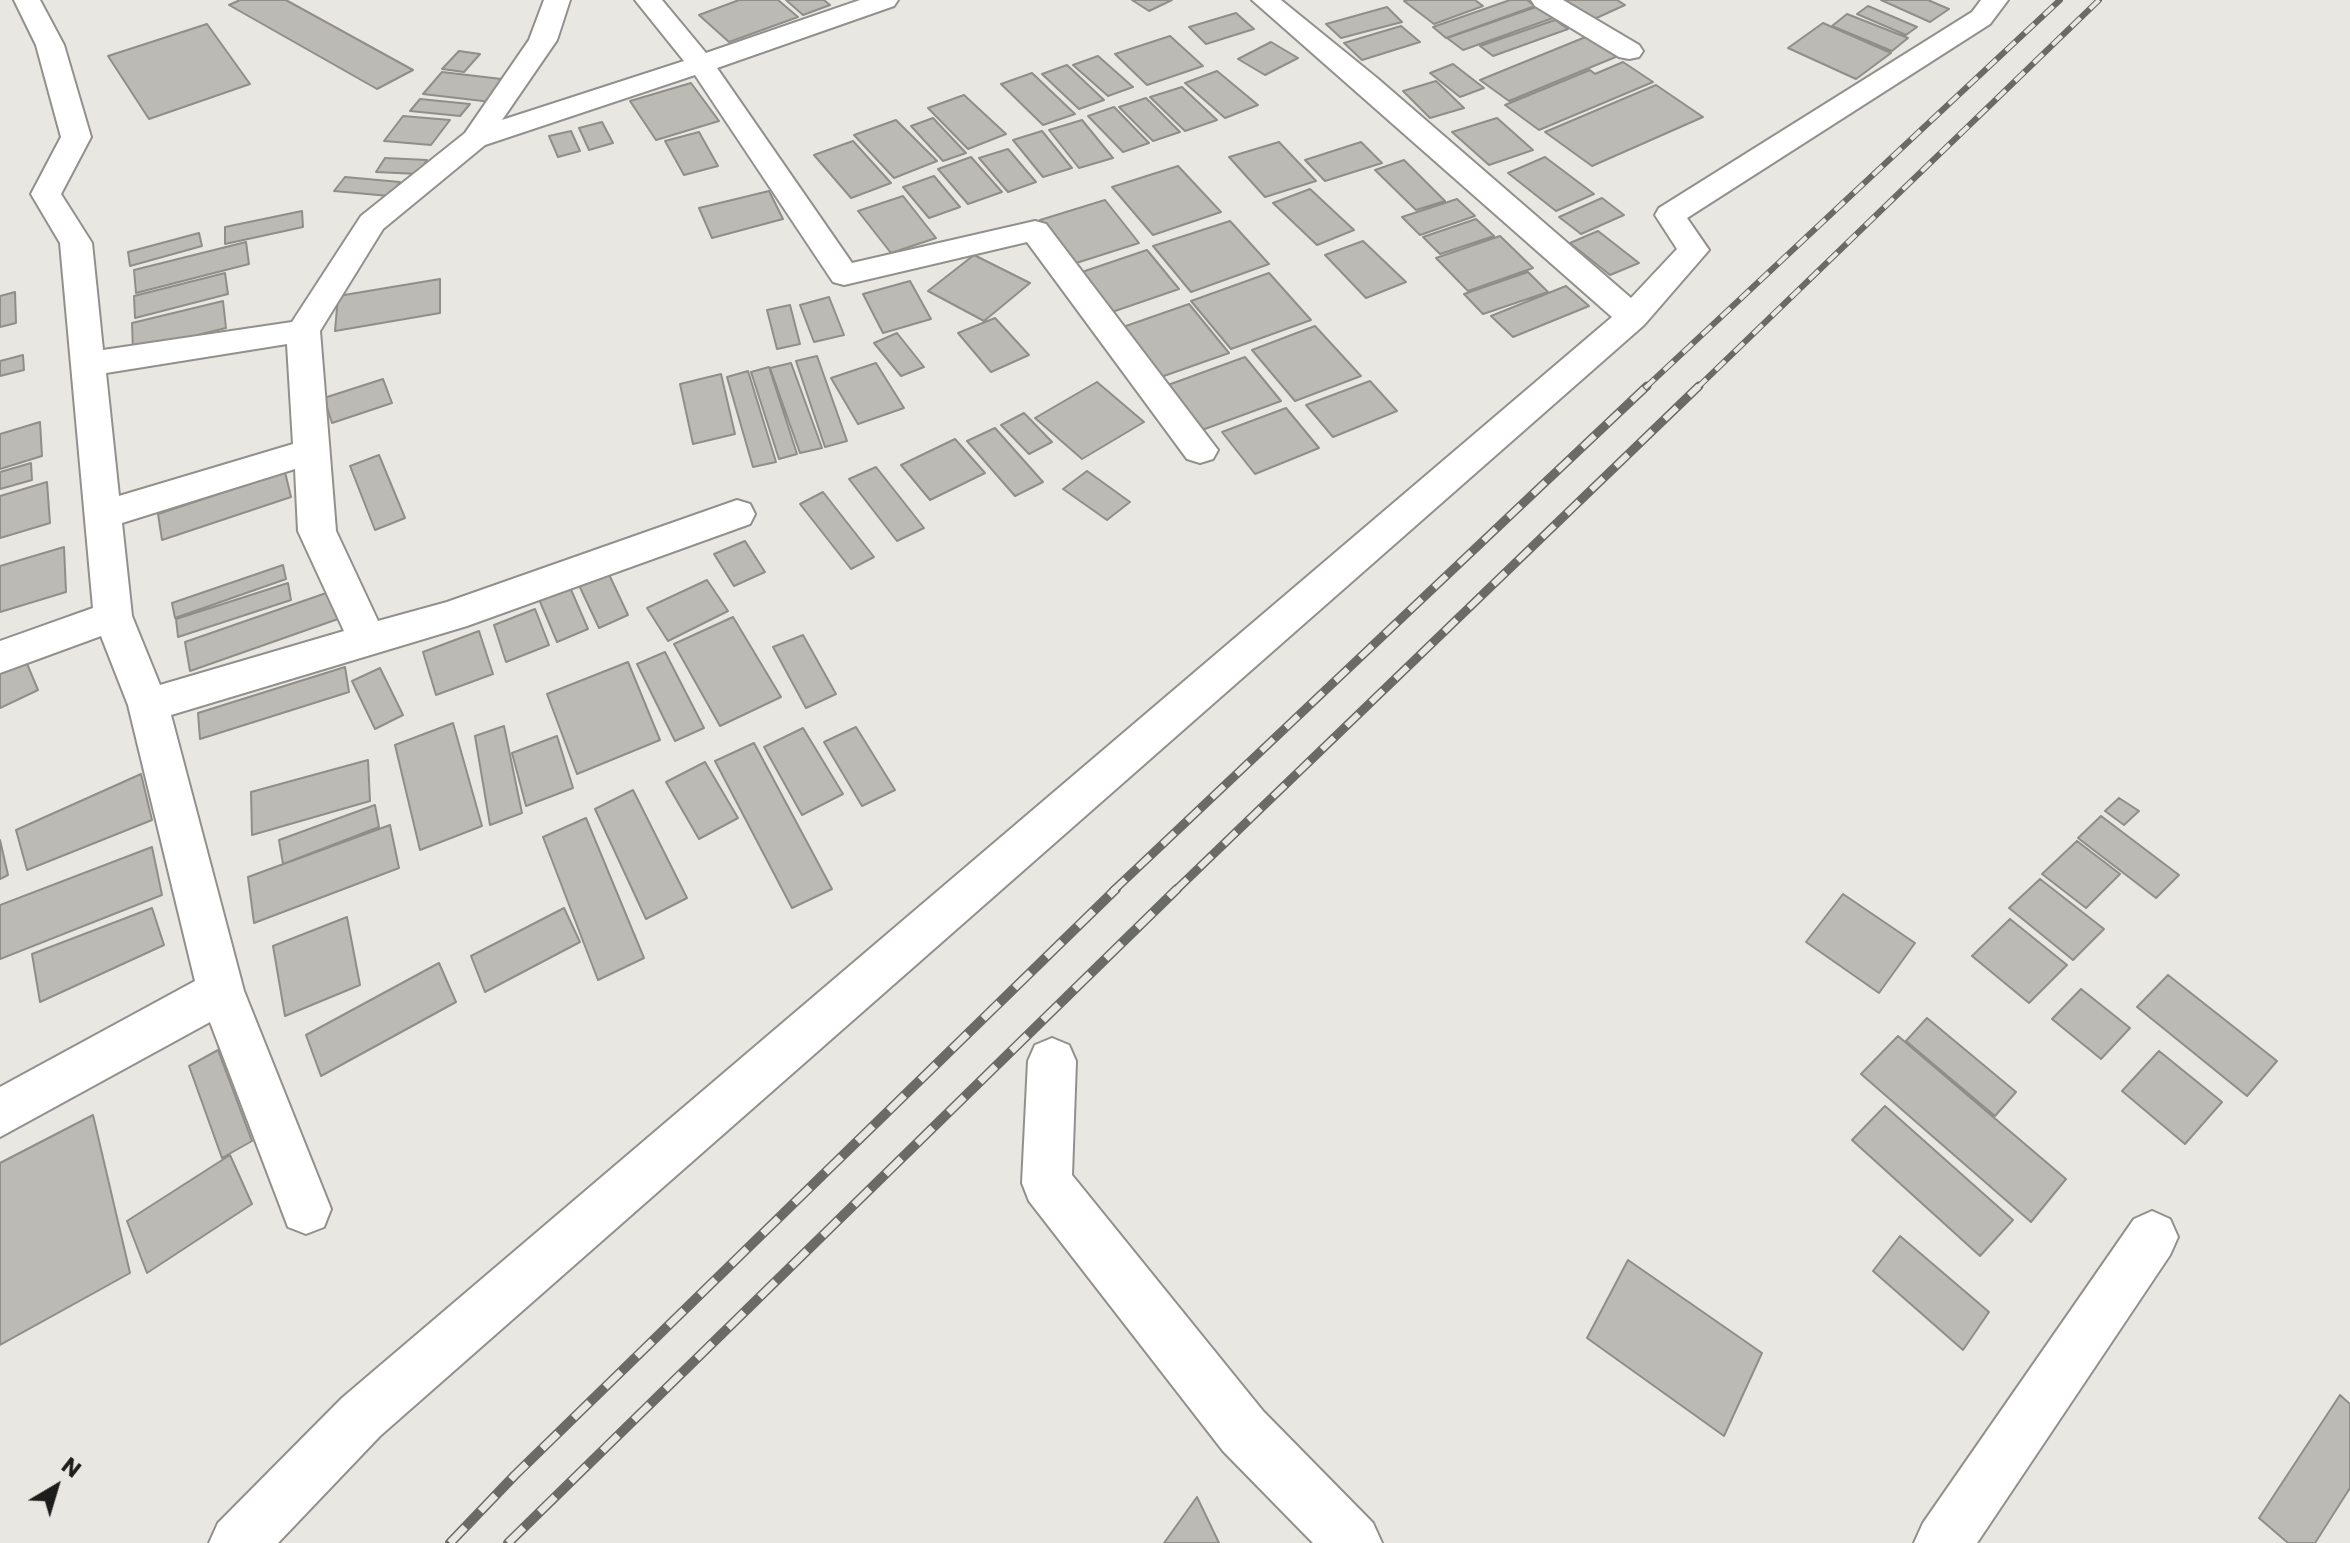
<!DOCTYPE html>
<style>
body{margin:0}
#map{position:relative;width:2350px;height:1543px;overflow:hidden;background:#e9e7e2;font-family:Poppins,sans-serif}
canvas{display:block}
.north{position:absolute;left:16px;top:1447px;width:80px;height:80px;-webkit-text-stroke:6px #e9e7e2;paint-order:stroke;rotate:38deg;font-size:22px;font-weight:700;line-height:32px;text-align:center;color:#1d1d1b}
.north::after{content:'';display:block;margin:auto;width:28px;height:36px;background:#1d1d1b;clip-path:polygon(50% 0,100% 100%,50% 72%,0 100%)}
</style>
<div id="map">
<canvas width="2350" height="1543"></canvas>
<div class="north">N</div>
</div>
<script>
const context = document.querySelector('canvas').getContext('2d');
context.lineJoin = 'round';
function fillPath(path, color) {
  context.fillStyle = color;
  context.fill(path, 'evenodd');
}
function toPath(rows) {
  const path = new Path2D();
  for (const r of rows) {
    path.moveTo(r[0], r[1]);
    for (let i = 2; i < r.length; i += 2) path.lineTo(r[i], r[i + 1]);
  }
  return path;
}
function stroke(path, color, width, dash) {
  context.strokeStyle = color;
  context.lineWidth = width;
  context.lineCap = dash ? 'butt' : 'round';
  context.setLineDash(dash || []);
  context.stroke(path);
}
const building = toPath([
 [240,0,286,0,413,70,377,89,229,5,240,0],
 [739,0,778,0,798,17,729,42,699,15,739,0],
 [786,0,824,0,830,5,803,15,786,0],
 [1132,0,1172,0,1149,11,1132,0],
 [1408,0,1475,0,1483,6,1434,24,1404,1,1408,0],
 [1510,0,1527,0,1535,6,1446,38,1433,27,1510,0],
 [1557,0,1617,0,1625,5,1592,20,1557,0],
 [1881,0,1928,0,1949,9,1930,22,1881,0],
 [1868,6,1917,27,1906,35,1857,14,1868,6],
 [1387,7,1402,22,1341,38,1326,24,1387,7],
 [1536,7,1553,18,1463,50,1447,38,1536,7],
 [1236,13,1254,29,1206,44,1189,27,1236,13],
 [1847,14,1908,38,1892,51,1832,26,1847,14],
 [1555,20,1568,29,1493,56,1480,46,1555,20],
 [1823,23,1891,53,1856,79,1788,48,1823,23],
 [207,24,250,84,149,119,108,56,207,24],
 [1401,26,1420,42,1362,60,1344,43,1401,26],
 [1170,36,1203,66,1147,85,1115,54,1170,36],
 [1588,36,1618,56,1509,101,1480,80,1588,36],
 [1271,42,1298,58,1265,75,1238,59,1271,42],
 [459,51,480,54,464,72,442,69,459,51],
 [1098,56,1133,87,1108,96,1073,65,1098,56],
 [1623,62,1653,82,1539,130,1505,105,1590,70,1595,74,1623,62],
 [1453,64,1484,88,1460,97,1430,73,1453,64],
 [1067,65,1104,100,1079,109,1042,74,1067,65],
 [1217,71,1258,105,1225,118,1185,83,1217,71],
 [442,72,510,80,491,102,423,94,442,72],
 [1032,73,1075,114,1043,125,1001,84,1032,73],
 [1436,81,1464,108,1430,118,1403,91,1436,81],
 [691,83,719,121,656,140,630,101,691,83],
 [1656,85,1703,117,1592,166,1545,132,1656,85],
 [1182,87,1217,120,1185,131,1150,97,1182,87],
 [964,95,1006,134,968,149,928,108,964,95],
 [1146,98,1180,132,1153,141,1119,107,1146,98],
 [420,99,470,104,460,116,410,111,420,99],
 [1114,107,1149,143,1123,152,1088,116,1114,107],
 [403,116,450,120,431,145,384,141,403,116],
 [933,118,966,153,943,161,911,126,933,118],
 [1497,118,1533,150,1489,165,1452,132,1497,118],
 [896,120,937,161,894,178,854,135,896,120],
 [1082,120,1113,158,1079,168,1049,130,1082,120],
 [602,122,613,143,589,150,579,128,602,122],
 [571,131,580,151,558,157,549,136,571,131],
 [1042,131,1072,168,1043,177,1013,140,1042,131],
 [699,132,718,166,684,175,665,141,699,132],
 [853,141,891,183,851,198,814,155,853,141],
 [1279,142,1316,181,1265,197,1229,157,1279,142],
 [1361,142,1382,163,1325,181,1305,160,1361,142],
 [1008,149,1036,182,1008,192,979,158,1008,149],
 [971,157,1002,192,968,204,938,169,971,157],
 [1545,157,1594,194,1556,211,1508,173,1545,157],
 [385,158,427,160,418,174,376,172,385,158],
 [1404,160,1445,201,1416,210,1375,170,1404,160],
 [1178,166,1221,212,1153,235,1112,187,1178,166],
 [934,176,960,207,929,218,903,187,934,176],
 [345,177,400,182,389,196,334,191,345,177],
 [1310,189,1354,230,1317,245,1273,203,1310,189],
 [769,191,783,219,712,238,699,208,769,191],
 [903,196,936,238,891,253,858,211,903,196],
 [1602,198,1624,215,1581,234,1559,217,1602,198],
 [1457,199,1475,216,1420,235,1402,217,1457,199],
 [1105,200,1139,243,1073,264,1040,220,1105,200],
 [302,211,303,227,225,244,225,227,302,211],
 [1476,219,1494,236,1440,254,1423,237,1476,219],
 [1230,221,1269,264,1191,292,1153,246,1230,221],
 [1598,231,1639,263,1610,275,1570,243,1598,231],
 [199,233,202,246,130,266,128,252,199,233],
 [1500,236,1533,268,1468,291,1436,258,1500,236],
 [1363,241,1406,282,1366,298,1325,255,1363,241],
 [246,242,249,264,136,293,134,270,246,242],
 [1147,250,1179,289,1112,312,1082,272,1147,250],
 [974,255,1030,283,984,321,928,291,974,255],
 [1528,272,1548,292,1483,314,1464,294,1528,272],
 [225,273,228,294,135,318,134,296,225,273],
 [1269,273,1311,320,1231,349,1191,301,1269,273],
 [440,279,440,313,335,331,338,296,440,279],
 [910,281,931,319,883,333,863,294,910,281],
 [1566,286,1589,306,1513,337,1491,316,1566,286],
 [15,292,16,323,0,327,0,296,15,292],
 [829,297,844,335,814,342,800,305,829,297],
 [223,301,226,328,133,351,132,323,223,301],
 [1189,304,1229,353,1161,377,1123,327,1189,304],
 [790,305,800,344,777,349,767,310,790,305],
 [995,318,1029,355,991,372,958,333,995,318],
 [1315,326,1361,376,1295,401,1252,350,1315,326],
 [897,333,924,367,901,376,874,343,897,333],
 [23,355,24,370,0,376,0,361,23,355],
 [817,356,847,441,825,447,796,361,817,356],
 [1245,357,1281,401,1202,430,1168,385,1245,357],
 [791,363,822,448,800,453,770,368,791,363],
 [876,363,904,408,858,424,831,378,876,363],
 [769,367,797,454,779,459,751,372,769,367],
 [748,371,776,462,753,467,727,377,748,371],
 [721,374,735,434,693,444,680,384,721,374],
 [383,379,392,403,332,423,324,398,383,379],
 [1370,381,1397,411,1333,437,1306,405,1370,381],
 [1097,382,1144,422,1082,459,1035,418,1097,382],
 [1286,408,1319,448,1255,474,1222,432,1286,408],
 [1024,413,1052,442,1029,454,1001,425,1024,413],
 [40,422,42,456,0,469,0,434,40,422],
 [995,428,1043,482,1015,496,967,441,995,428],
 [955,439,985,473,930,500,901,465,955,439],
 [379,455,405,518,375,530,350,466,379,455],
 [31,463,32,480,0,489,0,472,31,463],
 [876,467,924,528,897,541,849,479,876,467],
 [1087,471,1130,502,1107,520,1063,489,1087,471],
 [285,472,291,497,162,540,158,514,285,472],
 [47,482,50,523,0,538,0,496,47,482],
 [823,492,874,557,851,569,800,504,823,492],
 [745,541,765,572,734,586,714,554,745,541],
 [64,547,66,592,0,612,0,566,64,547],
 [283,565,286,579,175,618,172,603,283,565],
 [606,568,628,615,599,628,577,581,606,568],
 [707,580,728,611,668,641,647,608,707,580],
 [288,583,291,600,178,637,176,619,288,583],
 [569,585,588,629,557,642,538,597,569,585],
 [332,591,338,619,190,671,185,642,332,591],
 [535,609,549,645,506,662,494,625,535,609],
 [733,617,781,697,720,726,674,644,733,617],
 [479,631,493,674,436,695,423,652,479,631],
 [803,635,836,694,806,708,773,647,803,635],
 [665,652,704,728,675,741,637,664,665,652],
 [25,659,38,690,0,708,0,671,25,659],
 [628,662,660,740,577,774,547,694,628,662],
 [345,667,349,692,200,739,198,713,345,667],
 [380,668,403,715,375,729,352,681,380,668],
 [453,723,482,826,420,850,395,745,453,723],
 [504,726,522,813,490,825,475,736,504,726],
 [856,727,895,790,862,806,824,742,856,727],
 [803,728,843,794,802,815,764,747,803,728],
 [557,736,573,788,526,806,512,753,557,736],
 [754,743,832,889,792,908,715,761,754,743],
 [368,760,370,801,252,835,251,792,368,760],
 [705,762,738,818,699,839,666,782,705,762],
 [141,774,152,820,27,870,16,830,141,774],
 [633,790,687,898,646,919,595,809,633,790],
 [2119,798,2139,811,2124,825,2105,811,2119,798],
 [375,805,379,827,283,864,279,840,375,805],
 [2101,816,2179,875,2156,898,2078,838,2101,816],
 [586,818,644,958,598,980,543,837,586,818],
 [390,825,399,868,254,923,248,877,390,825],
 [0,840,8,875,0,879,0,840],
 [2077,841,2120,874,2086,908,2042,874,2077,841],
 [152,847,162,895,0,959,0,905,152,847],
 [2040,879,2104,929,2073,960,2009,908,2040,879],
 [1843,894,1915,943,1879,993,1806,942,1843,894],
 [152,908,164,945,40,1002,32,954,152,908],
 [564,908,580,942,485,992,471,956,564,908],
 [347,917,360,985,285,1016,273,946,347,917],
 [2010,919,2067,965,2029,1003,1972,956,2010,919],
 [439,963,456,1002,321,1076,306,1035,439,963],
 [2168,975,2277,1061,2247,1096,2137,1007,2168,975],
 [2081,989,2130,1028,2101,1059,2052,1019,2081,989],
 [1927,1018,2016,1092,1995,1116,1906,1041,1927,1018],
 [1898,1036,2066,1179,2031,1222,1861,1074,1898,1036],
 [218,1050,252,1141,222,1158,189,1066,218,1050],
 [2159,1051,2222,1102,2185,1144,2122,1091,2159,1051],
 [1885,1106,2013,1220,1980,1256,1852,1140,1885,1106],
 [93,1115,130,1273,0,1345,0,1163,93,1115],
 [230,1155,252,1204,147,1273,127,1221,230,1155],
 [1900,1236,1989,1312,1963,1350,1873,1271,1900,1236],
 [1628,1260,1762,1353,1724,1436,1587,1338,1628,1260],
 [2340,1395,2350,1404,2350,1488,2315,1543,2288,1543,2259,1518,2340,1395],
 [1197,1497,1219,1543,1164,1543,1197,1497]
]);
const street = toPath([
 [14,0,40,0,64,45,91,137,61,194,92,243,103,350,292,322,361,216,465,133,529,40,544,0,570,0,557,40,502,120,684,61,635,0,662,0,706,53,860,0,898,0,894,6,717,68,852,263,1035,221,1046,224,1218,450,1213,459,1200,463,1187,459,1027,242,844,285,833,282,695,75,485,145,383,229,320,331,336,531,378,621,447,602,737,500,750,504,755,514,750,524,467,626,171,715,244,991,331,1209,324,1227,306,1234,288,1227,210,1022,0,1137,0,1087,195,981,128,705,101,636,0,673,0,641,93,608,60,243,31,194,61,137,36,45,14,0],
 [287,344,293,444,119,496,106,373,287,344],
 [295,469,298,531,344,631,160,685,132,616,122,523,295,469],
 [1252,0,1281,0,1377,78,1631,298,1677,249,1655,215,1659,208,1972,12,1981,0,2008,0,1990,24,1687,218,1709,250,1644,325,380,1436,278,1543,209,1543,218,1523,342,1398,1612,317,1252,0],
 [1531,0,1563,0,1639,45,1643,51,1639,57,1629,59,1619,57,1535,6,1531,0],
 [1052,1038,1069,1045,1076,1061,1072,1175,1263,1411,1373,1523,1382,1543,1313,1543,1223,1451,1029,1201,1022,1183,1028,1061,1035,1045,1052,1038],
 [2152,1211,2170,1219,2178,1237,2170,1255,1977,1543,1914,1543,1923,1523,2134,1219,2152,1211]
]);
const railFar2 = toPath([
 [1645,388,2060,0],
 [1697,388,2099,0]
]);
const railFar1 = toPath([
 [1113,891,1647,386],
 [1175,891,1699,386]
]);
const rail = toPath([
 [450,1543,515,1475,1116,889],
 [508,1543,1177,889]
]);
fillPath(building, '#bcbab5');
stroke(building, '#908e89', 2);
stroke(street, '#92908c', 4);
fillPath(street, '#fff');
stroke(railFar2, '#6a6a66', 6);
stroke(railFar1, '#6a6a66', 9);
stroke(rail, '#6a6a66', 10);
stroke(railFar2, '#e9e7e2', 4, [13]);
stroke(railFar1, '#e9e7e2', 6, [17]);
stroke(rail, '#e9e7e2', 7, [22]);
</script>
